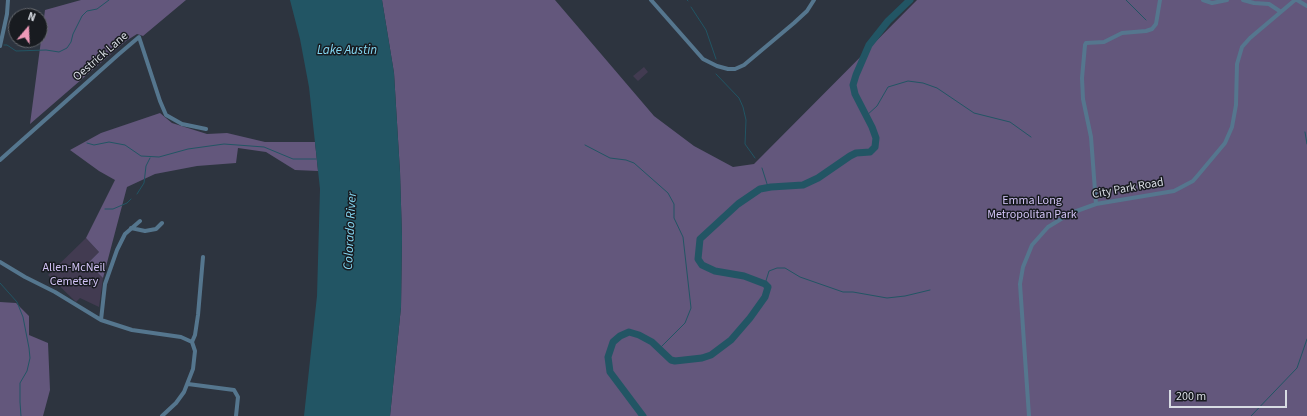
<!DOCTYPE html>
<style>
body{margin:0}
#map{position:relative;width:1307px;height:416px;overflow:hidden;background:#2d343f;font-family:"Source Sans 3",sans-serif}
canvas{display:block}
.north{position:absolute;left:8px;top:8px;width:40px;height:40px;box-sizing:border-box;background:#181b20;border:1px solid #65686e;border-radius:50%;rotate:19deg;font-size:11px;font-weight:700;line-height:16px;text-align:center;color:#d8dce3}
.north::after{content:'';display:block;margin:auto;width:14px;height:18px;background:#ef9ab8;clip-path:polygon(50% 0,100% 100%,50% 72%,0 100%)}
.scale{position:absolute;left:1169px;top:390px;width:118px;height:18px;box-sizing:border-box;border:2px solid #d8dce3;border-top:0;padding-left:5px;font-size:12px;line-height:14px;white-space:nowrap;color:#d8dce3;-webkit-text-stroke:3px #181b20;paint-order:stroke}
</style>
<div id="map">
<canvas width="1307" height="416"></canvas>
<div class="north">N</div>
<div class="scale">200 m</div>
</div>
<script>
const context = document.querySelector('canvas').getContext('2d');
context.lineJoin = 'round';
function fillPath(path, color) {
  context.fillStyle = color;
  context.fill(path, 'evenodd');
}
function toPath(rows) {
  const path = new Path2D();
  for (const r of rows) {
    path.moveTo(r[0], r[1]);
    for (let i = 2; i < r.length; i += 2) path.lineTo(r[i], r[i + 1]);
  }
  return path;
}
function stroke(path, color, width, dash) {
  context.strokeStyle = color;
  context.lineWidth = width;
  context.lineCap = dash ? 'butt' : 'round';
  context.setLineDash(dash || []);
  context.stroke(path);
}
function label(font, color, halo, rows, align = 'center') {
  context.font = font + ' "Source Sans 3",sans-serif';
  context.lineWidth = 3;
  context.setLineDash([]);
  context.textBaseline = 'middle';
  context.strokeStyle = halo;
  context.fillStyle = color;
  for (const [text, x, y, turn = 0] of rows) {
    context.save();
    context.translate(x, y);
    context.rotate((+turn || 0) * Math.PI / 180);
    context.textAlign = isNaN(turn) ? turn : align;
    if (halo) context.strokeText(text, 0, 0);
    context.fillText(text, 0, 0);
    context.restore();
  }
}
const green = toPath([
 [644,67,648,72,638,81,633,76],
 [86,238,99,252,88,263,103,278,99,307,80,298,76,302,48,275]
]);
const forest = toPath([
 [81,0,186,0,143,36,137,34,126,41,30,124,45,10],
 [382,0,555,0,654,116,694,146,733,167,754,164,917,0,1307,0,1307,416,390,416,401,307,402,237,400,172,394,73],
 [160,113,172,123,207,134,227,133,265,142,315,142,318,171,295,170,266,152,238,148,236,163,197,166,155,174,127,187,103,278,88,263,99,252,86,238,115,180,99,171,70,150,101,133],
 [0,302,16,303,29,316,29,335,48,343,50,390,43,416,0,416]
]);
const water = toPath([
 [290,0,382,0,394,73,400,172,402,237,401,307,390,416,304,416,317,296,320,189,309,87,300,39]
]);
const stream = toPath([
 [687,0,688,1],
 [1126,0,1146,20],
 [691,7,706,30,716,59],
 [4,45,7,45,16,51,46,50,59,52,67,48,71,42,73,34,82,16,87,11,97,9,109,0],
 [716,74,739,98,743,107,746,120,745,144,755,158],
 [866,116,877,106,888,87,908,81,923,83,937,88,974,113,1010,122,1031,137],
 [1305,132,1307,144],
 [87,143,94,145,109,142,125,145,141,156,159,157,188,149,224,144,264,147,293,159,316,159],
 [585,145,610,158,626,160,634,163,668,193,674,204,674,218,683,237,691,308,685,323,659,349],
 [762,168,768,187],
 [137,194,144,183,146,166,150,158],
 [105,209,113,209,127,203,131,199],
 [0,283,17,302,23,317,29,348,30,358,27,371,20,383,20,402,21,416],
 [765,284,769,271,777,268,785,268,800,277,843,292,853,292,887,298,905,296,930,290],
 [1251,416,1297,368,1307,339]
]);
const river = toPath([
 [643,416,610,372,608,357,613,342,620,336,629,332,639,335,652,342,671,360,675,361,702,358,711,355,731,340,750,318,765,297,768,287,765,284,744,276,715,271,702,265,698,259,700,239,738,204,760,189,771,187,803,185,818,178,850,156,856,153,870,152,875,147,876,138,872,127,855,94,853,85,856,75,869,45,888,21,910,0]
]);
const minor = toPath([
 [651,0,703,59,717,66,728,69,735,69,744,65,794,23,807,11,814,0],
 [1203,0,1212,3,1227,0],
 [1243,0,1254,3,1269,4,1281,12],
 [1297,0,1307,6],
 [0,46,7,14,8,0],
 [0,160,119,54,139,37,160,101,166,115,182,124,206,129],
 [1096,204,1091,137,1083,99,1082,78,1085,45,1086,43,1104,42,1122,33,1146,31,1152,29,1156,24,1160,0],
 [131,228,145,231,156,229,162,223],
 [0,262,25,277,55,292,101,320,132,330,181,337,192,342],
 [101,320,105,284,117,250,125,234,140,221],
 [188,384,234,390,238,397,236,416],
 [162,416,176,403,184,392,193,369,195,351,192,342,195,335,198,315,203,257],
 [1029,416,1020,284,1023,267,1032,245,1048,227,1071,213,1096,204,1174,191,1193,181,1199,174,1225,143,1232,127,1236,105,1237,64,1242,47,1250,38,1295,0]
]);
const streetNames = [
 ["Oestrick Lane",101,57,-41],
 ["City Park Road",1128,189,-10]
];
const parkNames = [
 ["Emma Long",1032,201],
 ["Metropolitan Park",1032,215],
 ["Allen-McNeil",74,268],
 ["Cemetery",74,282]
];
const waterNames = [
 ["Lake Austin",347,51],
 ["Colorado River",351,231,-87]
];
fillPath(green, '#423b51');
fillPath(forest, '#63577c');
fillPath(water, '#225564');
stroke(stream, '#225564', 1);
stroke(river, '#225564', 7);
stroke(minor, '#55768e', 4);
label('12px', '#d8dce3', '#181b20', streetNames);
label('12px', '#d2c3f5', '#181b20', parkNames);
label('italic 13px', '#84d7f2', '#181b20', waterNames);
</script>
